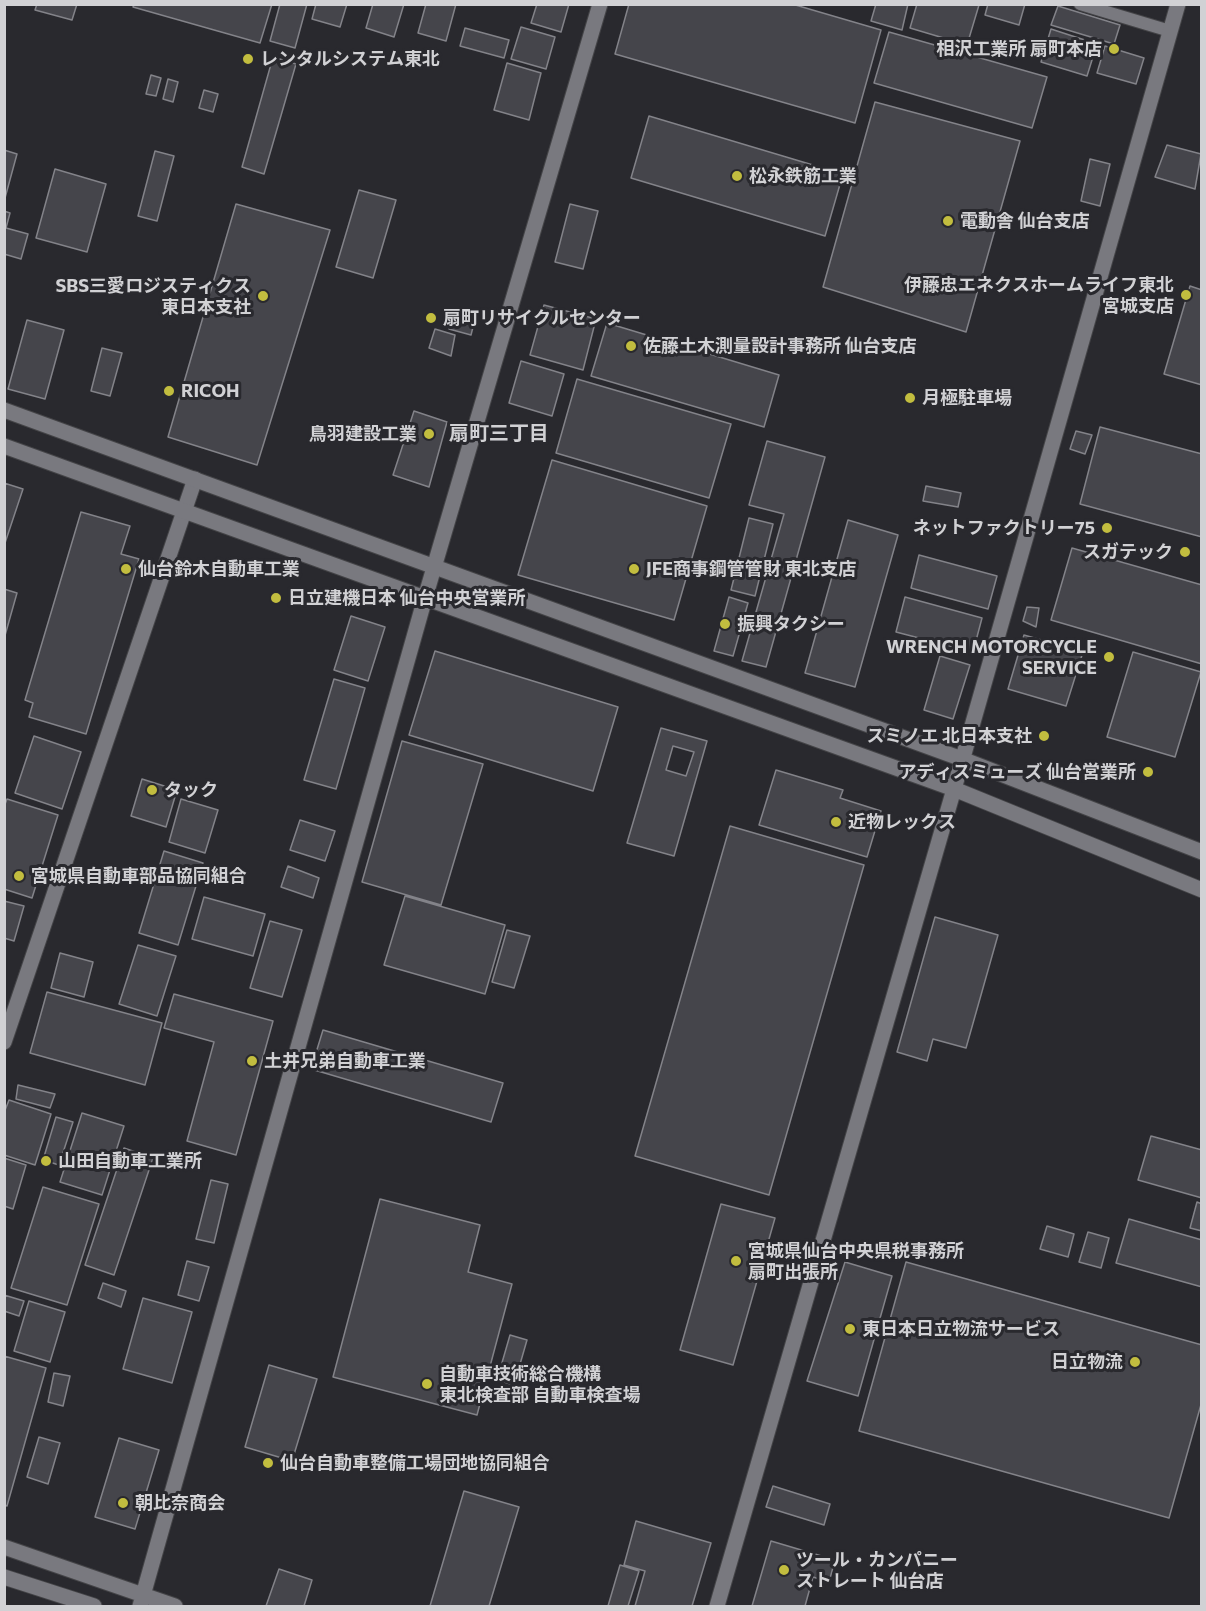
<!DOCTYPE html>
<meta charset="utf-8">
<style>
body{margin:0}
#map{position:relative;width:1206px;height:1611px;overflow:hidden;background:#29292e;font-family:Commissioner,sans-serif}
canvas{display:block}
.frame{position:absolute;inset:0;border:6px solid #d1d1d4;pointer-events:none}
</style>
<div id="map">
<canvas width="1206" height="1611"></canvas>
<div class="frame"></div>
</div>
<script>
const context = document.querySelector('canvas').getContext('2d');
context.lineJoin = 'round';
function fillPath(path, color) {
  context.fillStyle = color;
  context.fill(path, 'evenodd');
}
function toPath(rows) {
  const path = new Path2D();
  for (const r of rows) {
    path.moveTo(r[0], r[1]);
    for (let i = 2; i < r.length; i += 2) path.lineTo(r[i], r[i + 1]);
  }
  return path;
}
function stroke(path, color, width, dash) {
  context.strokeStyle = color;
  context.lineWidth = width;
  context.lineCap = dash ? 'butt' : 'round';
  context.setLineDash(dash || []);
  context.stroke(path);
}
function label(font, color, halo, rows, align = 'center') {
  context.font = font + ' Commissioner,"Noto Sans JP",sans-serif';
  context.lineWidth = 6;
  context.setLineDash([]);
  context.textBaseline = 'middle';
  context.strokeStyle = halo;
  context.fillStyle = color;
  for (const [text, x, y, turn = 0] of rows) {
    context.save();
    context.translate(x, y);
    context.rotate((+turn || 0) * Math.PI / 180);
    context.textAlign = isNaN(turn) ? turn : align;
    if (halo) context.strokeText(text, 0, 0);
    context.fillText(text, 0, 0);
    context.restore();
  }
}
const building = toPath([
 [37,4,77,4,72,20,35,10,37,4],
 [134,4,272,4,260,43,133,7,134,4],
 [280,4,307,4,295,48,270,41,280,4],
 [316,4,347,4,340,27,312,19,316,4],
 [373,4,404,4,394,37,366,28,373,4],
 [426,4,456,4,446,41,418,33,426,4],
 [537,4,569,4,561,32,531,23,537,4],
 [629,4,792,4,881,30,855,123,615,54,629,4],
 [876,4,908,4,902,30,871,21,876,4],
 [917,4,979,5,967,45,910,28,917,4],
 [988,4,1025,4,1019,25,985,15,988,4],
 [1058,6,1120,25,1114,44,1051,25,1058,6],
 [521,27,555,37,546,69,511,59,521,27],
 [465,28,509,40,504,58,460,46,465,28],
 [1051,29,1097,44,1087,76,1041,62,1051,29],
 [889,32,1047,77,1032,128,874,83,889,32],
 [1105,46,1144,58,1136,84,1097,73,1105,46],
 [273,57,296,64,264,174,242,167,273,57],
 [507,63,541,73,529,120,494,110,507,63],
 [151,75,161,78,156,96,146,94,151,75],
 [168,79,178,82,173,102,163,99,168,79],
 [204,90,218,94,213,112,199,108,204,90],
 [875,102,1020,141,966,332,823,287,875,102],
 [649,116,843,174,825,236,631,178,649,116],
 [1167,145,1201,154,1195,189,1155,177,1167,145],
 [4,150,17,154,5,198,4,198,4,150],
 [155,151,174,156,157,221,138,216,155,151],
 [1090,159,1110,164,1100,206,1081,201,1090,159],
 [55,169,106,184,87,252,36,238,55,169],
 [359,190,396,200,373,278,336,267,359,190],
 [236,204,330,230,257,465,168,437,236,204],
 [570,204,598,211,583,269,555,262,570,204],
 [4,211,10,213,6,228,28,234,21,259,4,254,4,211],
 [1190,286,1202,290,1202,385,1164,374,1190,286],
 [544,305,596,319,583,370,530,355,544,305],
 [453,313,475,319,471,335,449,329,453,313],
 [27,320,64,330,45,399,8,389,27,320],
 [607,323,779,375,764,427,591,376,607,323],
 [435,329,455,335,451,356,429,348,435,329],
 [102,348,122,353,110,396,91,391,102,348],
 [521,361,564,374,552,416,509,403,521,361],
 [577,379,731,424,709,498,556,453,577,379],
 [414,411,447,422,429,487,393,475,414,411],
 [1100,427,1202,454,1202,537,1080,504,1100,427],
 [1076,431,1092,435,1085,454,1070,449,1076,431],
 [767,441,825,457,766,667,742,661,784,514,749,505,767,441],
 [552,460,707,506,674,620,518,575,552,460],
 [4,483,23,489,4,546,4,483],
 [926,486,961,493,958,507,923,501,926,486],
 [81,512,130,526,121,554,139,559,86,734,29,717,33,703,25,700,81,512],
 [749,518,773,524,755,596,731,590,749,518],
 [848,520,898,535,855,687,805,673,848,520],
 [1072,548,1202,585,1202,664,1051,620,1072,548],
 [919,555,997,576,988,609,911,588,919,555],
 [4,589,17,593,4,639,4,589],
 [729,597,748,603,733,656,714,651,729,597],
 [905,597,982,618,973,652,896,632,905,597],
 [1027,607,1039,608,1036,627,1023,621,1027,607],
 [351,616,385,627,368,681,334,670,351,616],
 [1024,635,1083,652,1066,706,1008,689,1024,635],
 [435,651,618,707,593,791,409,735,435,651],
 [1133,652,1201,672,1175,757,1107,737,1133,652],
 [940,656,970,665,953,719,924,710,940,656],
 [334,679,365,688,336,789,304,780,334,679],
 [661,728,707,741,674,856,627,843,661,728],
 [34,736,81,752,62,809,15,793,34,736],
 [402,741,483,764,441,905,362,882,402,741],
 [673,746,694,752,686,776,666,770,673,746],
 [776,770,843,790,840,798,881,811,867,857,759,825,776,770],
 [142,779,177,790,166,827,131,816,142,779],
 [7,799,58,815,32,898,4,889,4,807,7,799],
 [181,799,218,810,205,853,169,842,181,799],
 [300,820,335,831,325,861,290,850,300,820],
 [730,826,864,865,769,1195,635,1156,730,826],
 [164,851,203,863,178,945,139,933,164,851],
 [288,866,319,878,313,898,281,887,288,866],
 [405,896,505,925,485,994,384,965,405,896],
 [204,897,265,914,253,956,192,939,204,897],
 [4,901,24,906,14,941,4,938,4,901],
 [935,917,998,935,966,1048,933,1039,927,1061,897,1052,935,917],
 [270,921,302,930,282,997,250,988,270,921],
 [507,930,530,936,514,988,492,982,507,930],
 [138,945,176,956,157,1016,119,1004,138,945],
 [60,953,93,962,84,997,51,988,60,953],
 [47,992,162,1023,145,1085,30,1053,47,992],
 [174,994,273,1021,236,1155,187,1141,214,1042,164,1028,174,994],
 [323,1030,503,1083,491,1122,311,1069,323,1030],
 [18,1085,55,1094,50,1108,16,1099,18,1085],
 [9,1100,51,1114,35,1165,4,1155,4,1113,9,1100],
 [82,1113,124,1126,102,1195,60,1182,82,1113],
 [56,1117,73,1122,59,1165,43,1160,56,1117],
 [1151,1136,1202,1150,1202,1198,1138,1180,1151,1136],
 [124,1148,153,1158,114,1275,85,1265,124,1148],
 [4,1158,26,1165,13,1209,4,1206,4,1158],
 [211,1180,228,1184,214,1243,196,1239,211,1180],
 [43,1187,99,1204,67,1305,11,1288,43,1187],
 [380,1199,480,1225,468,1272,512,1284,477,1415,333,1377,380,1199],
 [1197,1202,1202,1204,1202,1231,1190,1228,1197,1202],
 [721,1204,775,1218,733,1365,680,1350,721,1204],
 [1129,1219,1202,1240,1202,1287,1116,1263,1129,1219],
 [1047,1226,1074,1234,1068,1257,1040,1249,1047,1226],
 [1088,1232,1109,1238,1101,1268,1079,1262,1088,1232],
 [187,1261,209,1267,199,1301,178,1295,187,1261],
 [845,1262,892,1276,858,1396,807,1381,845,1262],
 [906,1262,1202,1345,1202,1401,1169,1518,859,1431,906,1262],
 [103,1283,126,1291,121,1307,98,1298,103,1283],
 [4,1295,24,1301,19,1316,4,1311,4,1295],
 [143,1298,192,1312,172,1383,123,1369,143,1298],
 [29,1301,65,1312,50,1362,14,1351,29,1301],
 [510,1335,527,1340,514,1385,497,1380,510,1335],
 [4,1356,46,1368,7,1506,4,1505,4,1356],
 [269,1365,317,1379,292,1461,245,1447,269,1365],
 [54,1373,70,1376,63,1406,48,1402,54,1373],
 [39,1437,60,1443,48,1484,27,1477,39,1437],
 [119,1438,159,1450,135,1529,95,1517,119,1438],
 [773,1486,830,1504,824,1525,766,1507,773,1486],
 [464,1491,519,1507,489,1606,430,1606,464,1491],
 [636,1521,711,1543,692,1606,635,1606,645,1571,624,1565,636,1521],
 [771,1541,835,1560,829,1582,813,1577,805,1606,752,1606,771,1541],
 [620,1565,639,1571,628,1606,608,1606,620,1565],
 [279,1569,312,1580,304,1606,266,1606,279,1569]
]);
const service = toPath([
 [1080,4,1170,31]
]);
const minor = toPath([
 [4,1042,195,479]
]);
const tertiary = toPath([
 [4,410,962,759,1202,852],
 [4,446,954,789,1202,890],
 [4,1547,175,1606],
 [4,1577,94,1606],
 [140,1606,425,598,600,4],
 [717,1606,954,789,1178,4]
]);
const markers = [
 [1114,49,6,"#c2bd3f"],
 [248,59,6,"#c2bd3f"],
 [737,176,6,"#c2bd3f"],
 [948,221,6,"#c2bd3f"],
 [1186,295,6,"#c2bd3f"],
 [263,296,6,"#c2bd3f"],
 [431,318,6,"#c2bd3f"],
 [631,346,6,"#c2bd3f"],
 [169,391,6,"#c2bd3f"],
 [910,398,6,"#c2bd3f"],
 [429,434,6,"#c2bd3f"],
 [1107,528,6,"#c2bd3f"],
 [1185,552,6,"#c2bd3f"],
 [126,569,6,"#c2bd3f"],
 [634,569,6,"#c2bd3f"],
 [276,598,6,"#c2bd3f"],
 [725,624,6,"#c2bd3f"],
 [1109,657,6,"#c2bd3f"],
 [1044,736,6,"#c2bd3f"],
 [1148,772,6,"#c2bd3f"],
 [152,790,6,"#c2bd3f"],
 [836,822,6,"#c2bd3f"],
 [19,876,6,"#c2bd3f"],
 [252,1061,6,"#c2bd3f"],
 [46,1161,6,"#c2bd3f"],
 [736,1261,6,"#c2bd3f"],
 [850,1329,6,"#c2bd3f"],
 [1135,1362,6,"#c2bd3f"],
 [427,1384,6,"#c2bd3f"],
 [268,1463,6,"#c2bd3f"],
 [123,1503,6,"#c2bd3f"],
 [784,1570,6,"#c2bd3f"]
];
const poiNames = [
 ["相沢工業所 扇町本店",1102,49,"right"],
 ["レンタルシステム東北",260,59],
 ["松永鉄筋工業",749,176],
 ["電動舎 仙台支店",960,221],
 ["伊藤忠エネクスホームライフ東北",1174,285,"right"],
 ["宮城支店",1174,306,"right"],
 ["SBS三愛ロジスティクス",251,286,"right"],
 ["東日本支社",251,307,"right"],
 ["扇町リサイクルセンター",443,318],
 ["佐藤土木測量設計事務所 仙台支店",643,346],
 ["RICOH",181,391],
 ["月極駐車場",922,398],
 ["鳥羽建設工業",417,434,"right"],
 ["ネットファクトリー75",1095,528,"right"],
 ["スガテック",1173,552,"right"],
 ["仙台鈴木自動車工業",138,569],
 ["JFE商事鋼管管財 東北支店",646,569],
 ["日立建機日本 仙台中央営業所",288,598],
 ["振興タクシー",737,624],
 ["WRENCH MOTORCYCLE",1097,647,"right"],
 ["SERVICE",1097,668,"right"],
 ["スミノエ 北日本支社",1032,736,"right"],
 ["アディスミューズ 仙台営業所",1136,772,"right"],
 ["タック",164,790],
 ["近物レックス",848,822],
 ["宮城県自動車部品協同組合",31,876],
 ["土井兄弟自動車工業",264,1061],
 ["山田自動車工業所",58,1161],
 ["宮城県仙台中央県税事務所",748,1251],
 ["扇町出張所",748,1272],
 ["東日本日立物流サービス",862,1329],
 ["日立物流",1123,1362,"right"],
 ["自動車技術総合機構",439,1374],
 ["東北検査部 自動車検査場",439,1395],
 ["仙台自動車整備工場団地協同組合",280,1463],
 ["朝比奈商会",135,1503],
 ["ツール・カンパニー",796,1560],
 ["ストレート 仙台店",796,1581]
];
const neighbourhoodNames = [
 ["扇町三丁目",499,433]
];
fillPath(building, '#45454b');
stroke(building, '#838389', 1.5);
stroke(service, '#444447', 14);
stroke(minor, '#444447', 17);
stroke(tertiary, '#444447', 17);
stroke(service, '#79797f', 12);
stroke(minor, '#79797f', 15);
stroke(tertiary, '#79797f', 15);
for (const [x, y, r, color] of markers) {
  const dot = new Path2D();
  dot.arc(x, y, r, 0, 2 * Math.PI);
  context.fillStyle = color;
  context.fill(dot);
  stroke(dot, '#29292e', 2);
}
label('bold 18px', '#d1d1d4', '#29292e', poiNames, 'left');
label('bold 20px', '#d1d1d4', '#29292e', neighbourhoodNames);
</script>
